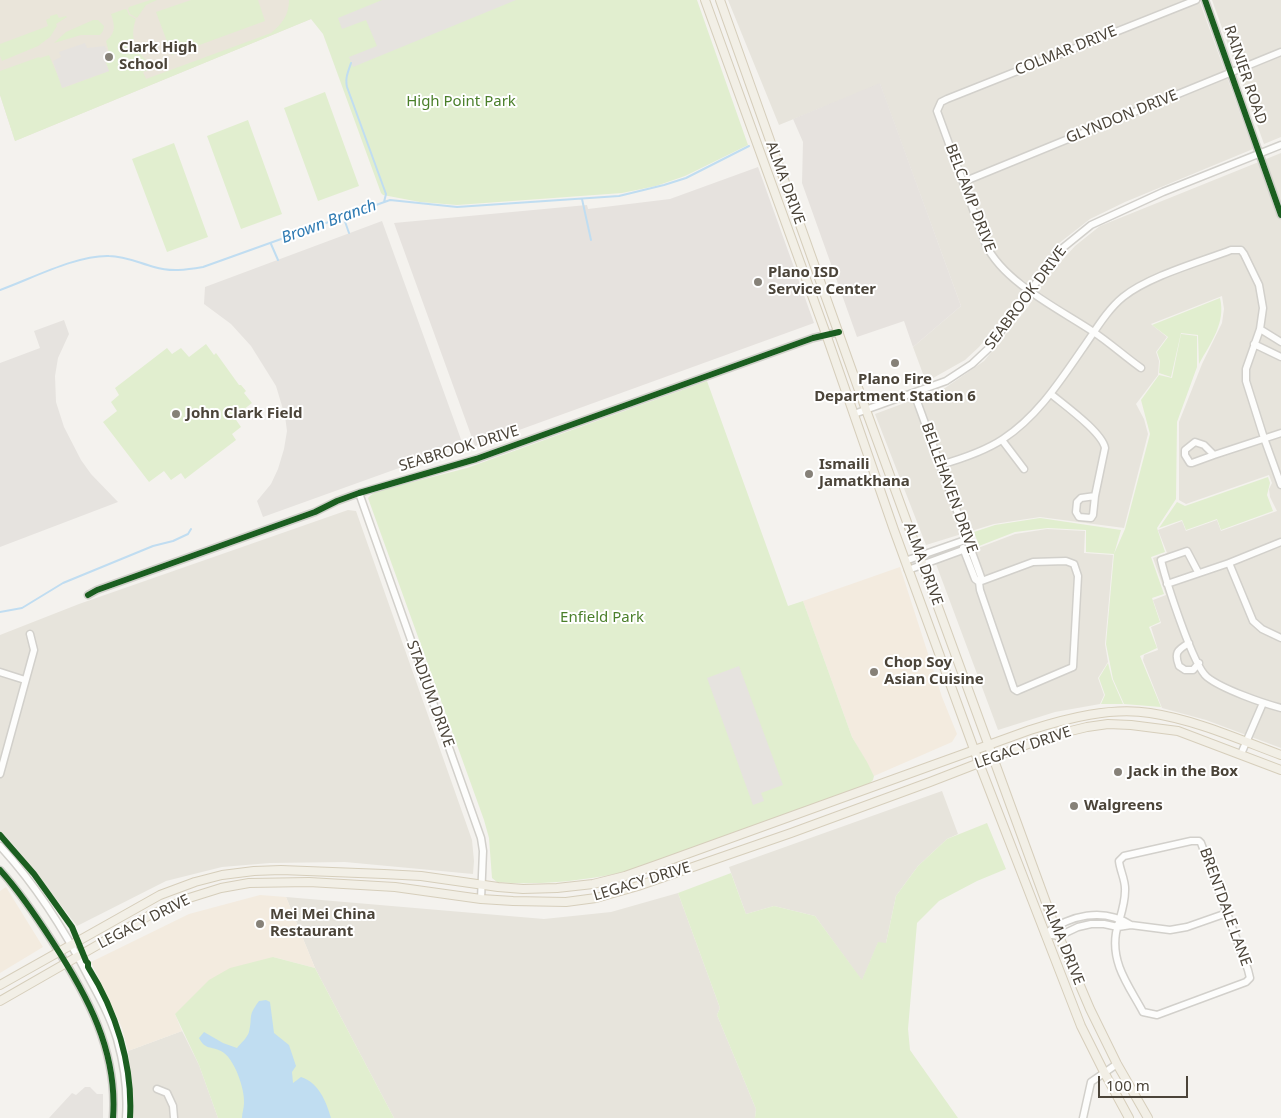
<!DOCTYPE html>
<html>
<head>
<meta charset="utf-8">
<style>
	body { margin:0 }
	#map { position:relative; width:1281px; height:1118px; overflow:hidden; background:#f4f2ee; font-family:"Noto Sans",sans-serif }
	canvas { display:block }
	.scale { position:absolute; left:1098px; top:1076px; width:90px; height:22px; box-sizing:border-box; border:2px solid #4b4439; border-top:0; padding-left:6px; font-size:15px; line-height:18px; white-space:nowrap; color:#4b4439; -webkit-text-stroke:4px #fff; paint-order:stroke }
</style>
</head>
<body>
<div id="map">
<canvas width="1281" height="1118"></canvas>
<div class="scale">100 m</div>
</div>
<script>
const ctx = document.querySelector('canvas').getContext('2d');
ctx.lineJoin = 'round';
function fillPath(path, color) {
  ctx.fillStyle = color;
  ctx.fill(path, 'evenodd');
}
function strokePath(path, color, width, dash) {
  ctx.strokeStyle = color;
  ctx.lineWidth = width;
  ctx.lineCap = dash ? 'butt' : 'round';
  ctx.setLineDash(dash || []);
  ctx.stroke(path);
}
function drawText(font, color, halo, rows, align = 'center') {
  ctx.font = font + ' "Noto Sans",sans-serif';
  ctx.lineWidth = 4;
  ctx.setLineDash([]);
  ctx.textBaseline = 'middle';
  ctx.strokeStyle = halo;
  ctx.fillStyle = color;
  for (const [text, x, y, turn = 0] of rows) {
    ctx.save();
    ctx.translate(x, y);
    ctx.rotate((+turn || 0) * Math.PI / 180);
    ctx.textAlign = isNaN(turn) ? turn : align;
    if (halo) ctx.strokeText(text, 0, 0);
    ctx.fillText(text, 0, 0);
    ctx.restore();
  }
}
const residential = new Path2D(`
	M728 0H1199L1253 149 1125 202 1090 219 1058 244 1042 269 979 347 965 360 926 382 913 347 961 306 880 84 779 125Z
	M1212 0H1281V137L1264 144Z
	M1281 153V748L1206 720 1162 708 1143 660 1144 655 1158 650 1151 627 1161 623 1153 600 1166 595 1153 558 1167 553 1158 530 1182 521 1186 531 1217 520 1221 531 1277 511 1270 497 1269 489 1272 483 1269 475 1186 504 1179 500V422L1202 364 1222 323 1224 309 1222 296 1151 324 1167 337 1156 352 1159 361 1158 375 1136 404 1144 419 1148 434 1124 528 1040 517 994 524 926 545 875 414 945 388 984 361 1028 307 1047 277 1075 246 1100 226Z
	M348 510 356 511 472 840 474 861 473 874 345 862 270 863 222 867 166 881 77 926 14 846 0 831V635L79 604Z
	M1047 529 1085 531 1084 553 1113 555 1105 644 1108 662 1098 678 1104 695 1100 704 1055 712 998 730 936 564 1015 534Z
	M942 791 958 834 947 839 918 866 896 896 886 943H878L862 981 815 916 774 906 746 914 729 867Z
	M678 893 720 1008 717 1015 756 1109 755 1118H394L315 968 286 897 544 919 611 912Z
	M182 1031 199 1065 218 1118H131L132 1100 128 1051Z`);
const commercial = new Path2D(`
	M900 567 942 697 957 734 952 742 874 776 852 737 803 601Z
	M6 887 43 947 0 973V891Z
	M260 895 286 897 315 968 273 957 175 1014 182 1031 128 1051 122 1028 91 962 189 914Z`);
const industrial = new Path2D(`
	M880 83 961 306 913 347 904 321 857 337 802 183 803 142 793 119Z
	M758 167 814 323 475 446 394 223 587 205 588 209 670 199Z`);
const education = new Path2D(`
	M0 0H303L311 19 15 141 0 95Z`);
const green = new Path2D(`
	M150 0H157L146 5 137 18 130 14 128 9 129 7Z
	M191 0H258L265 21 172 55 156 12Z
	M289 0H697L748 145 685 176 656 186 622 193 457 205 420 202 383 195 381 193 323 34 311 19 15 141 0 95V71L39 57 40 58 49 55 63 88 109 71 104 57 109 56V53L106 41C116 33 115 26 111 14L125 9 127 10 129 15 136 19C128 39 138 58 157 67L143 72 146 79 271 33C282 24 289 15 289 0Z
	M57 14 59 18 66 16 67 17 56 24 57 26 50 37 38 46 2 61 0 56V44L48 26 46 20 50 18V16Z
	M93 20H98L104 26 103 31 100 35H81L54 43 66 32Z
	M325 92 359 186 318 201 284 108Z
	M248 120 282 214 241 229 207 136Z
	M174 143 208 237 167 252 132 159Z
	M1220 298C1226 323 1211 342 1199 364L1198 335 1181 333 1171 377 1159 373 1160 361 1157 352 1168 337 1152 325Z
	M1181 334 1197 336V367L1177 422 1176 499 1157 528 1165 552 1151 557 1164 594 1152 598 1160 622 1149 627 1157 648 1140 656 1161 707 1124 704 1113 679 1106 644 1114 554 1125 529 1150 434 1141 400 1159 375 1172 378Z
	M206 344 214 355 216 353 239 385H241L246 391 244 393 252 403 234 417 241 427 232 434 236 440 185 479 181 473 171 480 164 471 149 482 103 422 117 411 111 402 119 395 115 388 167 348 172 354 181 348 189 357Z
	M707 381 788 606 803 601 852 737 867 762 874 776 873 780 870 783 634 870C587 880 545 886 497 882L492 878 489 838 484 820 368 498 371 495 378 491 467 468Z
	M1268 477 1270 483 1267 495 1273 511 1221 530 1217 519 1186 530 1182 520 1159 528 1177 502 1185 506Z
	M1040 518 1121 530 1114 554 1086 552V530L1048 528 1015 532 979 546 974 532 995 525Z
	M1108 663 1112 679 1123 704H1101L1105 695 1099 678Z
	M987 823 1006 869 977 881 939 901 917 923 908 1029 910 1050 958 1118H755L756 1109 717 1015 720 1008 678 893 731 873 746 914 774 906 815 916 862 980 878 942 886 943 896 896 918 866 947 839Z
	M273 957 315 968 394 1118H218L199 1065 175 1014 209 980 230 968Z`);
const parking = new Path2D(`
	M382 0H516L353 67 349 57 377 46 366 20 342 29 338 18Z
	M85 43 87 48 105 46 109 56 104 58 109 71 62 88 53 61 61 57 59 52Z
	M382 221 463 445 263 517 257 501 271 484 278 469 284 449 287 431 285 416 276 386 251 346 231 324 204 304 205 287Z
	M64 320 69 334 58 358 55 376 56 402 64 427 81 460 91 474 118 502 0 547V363L40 348 34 331Z
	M739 666 783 785 761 793 764 801 753 805 707 678Z
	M85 1087H90L97 1094H103V1118H49L72 1093 76 1095Z`);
const water = new Path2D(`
	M266 1000 270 1002 274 1033 289 1045 296 1066 292 1072 293 1083 301 1077C319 1083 326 1101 331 1118H242C242 1113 244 1108 244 1103 245 1089 234 1057 221 1051 211 1046 205 1050 199 1038L204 1032 223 1043 237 1048C241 1043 247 1038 249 1032 253 1016 247 1017 259 1001Z`);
const stream = new Path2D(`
	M351 63C348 72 345 78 347 87L386 194 384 202
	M582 199 591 240
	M343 216 349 233
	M271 244 278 260
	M0 290C31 279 76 255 109 256 125 256 139 263 154 267 170 272 186 270 203 267L390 200 457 207 619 196 664 185 686 178 749 146
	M0 612 22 608 63 583 153 546 173 541 188 534 191 529`);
const minor = new Path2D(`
	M1205 0 1281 215
	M963 182 1281 52
	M1260 329 1281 342
	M1254 344 1281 357
	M1141 368C1124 356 1109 342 1092 331 1057 308 1004 282 986 245L937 111 941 102 947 99 1196 0
	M914 393 981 577 979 582 980 590 1014 689 1017 691 1019 690 1073 667 1078 576 1074 564 1066 561 1033 562 979 582
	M1051 394C1064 405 1102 432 1105 448L1095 496 1081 498 1077 502 1076 512 1079 517 1091 518 1093 515 1095 496
	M854 414 946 381 972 364 989 348 1059 251 1091 225 1163 192 1281 145
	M1002 440 1024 469
	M1195 442 1204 445 1214 455 1192 463H1190L1185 455V450Z
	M1214 455 1281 433
	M940 465C961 459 985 451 1003 439 1038 416 1060 381 1083 348 1095 331 1107 310 1123 297 1149 276 1200 262 1231 250H1241L1244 254 1259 285 1263 308 1260 329 1246 369V381L1264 438 1281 485
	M359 493 481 838 483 851 481 899
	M963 548 975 579 979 582
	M905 561 968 539
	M1229 563 1253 621 1262 629 1281 638
	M908 570 971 547
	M1198 572 1187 551 1161 560C1166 581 1193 666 1207 677 1222 689 1262 703 1281 708
	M1167 584 1229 563 1281 542
	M88 595 97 590 315 512 337 501 359 493 476 459 813 338 839 332
	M1189 643C1177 650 1174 653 1179 666L1185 670H1193L1199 663
	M0 672 25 680
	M1241 754 1263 703
	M0 774 34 650 30 634
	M1191 841H1199L1201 843 1248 970 1250 978 1246 982 1157 1015 1143 1012C1129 986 1111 964 1116 933 1119 919 1125 906 1125 891 1126 881 1120 871 1119 861L1124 856Z
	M0 846C36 885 64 929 88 976 99 996 110 1016 117 1039 124 1064 128 1092 126 1118
	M0 870C20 892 36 916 52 941 87 995 118 1051 113 1118
	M1045 934 1059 936 1078 927 1091 924H1104L1118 927 1131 925 1170 930 1187 927 1227 913
	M1045 934C1070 915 1103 907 1131 925
	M157 1089 167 1093 173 1106 174 1118
	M1083 1118 1091 1082 1117 1064`);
const major = new Path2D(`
	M705 0 826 334 894 530 979 763 1081 1026 1104 1072 1129 1118
	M720 0 866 410 1055 927 1090 1009 1117 1064 1148 1118
	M0 985 160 895 195 882 222 875 254 871 281 870 384 874 421 876 498 887 523 889 557 888 593 884 625 876 659 864 1030 730C1068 718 1111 707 1150 713 1196 720 1238 739 1281 755
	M0 1001 150 915 189 898 221 888 249 883 309 882 395 887 481 899 513 901 566 902 596 898 638 886 791 833 930 782 1046 737 1087 727 1108 724 1131 725 1178 731 1281 770`);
const cycleway = new Path2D(`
	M1205 0 1281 215
	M88 595 97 590 315 512 337 501 359 493 476 459 813 338 839 332
	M0 835 34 874 72 927 86 961 88 963V967C116 1011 133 1065 130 1118
	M0 870C20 892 36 916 52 941 87 995 118 1051 113 1118`);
const markers = [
	[109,57,5,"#868178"],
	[758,282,5,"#868178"],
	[895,363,5,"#868178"],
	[176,414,5,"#868178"],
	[809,474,5,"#868178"],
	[874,672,5,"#868178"],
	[1118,772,5,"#868178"],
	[1074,806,5,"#868178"],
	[260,924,5,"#868178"]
];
const poiNames = [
	["Clark High",119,48],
	["School",119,65],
	["Plano ISD",768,273],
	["Service Center",768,290],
	["Plano Fire",895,380,"center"],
	["Department Station 6",895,397,"center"],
	["John Clark Field",186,414],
	["Ismaili",819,465],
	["Jamatkhana",819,482],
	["Chop Soy",884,663],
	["Asian Cuisine",884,680],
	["Jack in the Box",1128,772],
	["Walgreens",1084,806],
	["Mei Mei China",270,915],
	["Restaurant",270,932]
];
const streetNames = [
	["COLMAR DRIVE",1066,51,-22],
	["RAINIER ROAD",1245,75,71],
	["GLYNDON DRIVE",1122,117,-22],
	["ALMA DRIVE",785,183,70],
	["BELCAMP DRIVE",970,198,69],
	["SEABROOK DRIVE",1026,298,-53],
	["SEABROOK DRIVE",459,449,-17],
	["BELLEHAVEN DRIVE",949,488,70],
	["ALMA DRIVE",923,564,70],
	["STADIUM DRIVE",430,694,70],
	["LEGACY DRIVE",1023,748,-19],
	["LEGACY DRIVE",642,882,-17],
	["BRENTDALE LANE",1225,907,70],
	["LEGACY DRIVE",144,922,-27],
	["ALMA DRIVE",1063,944,68]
];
const parkNames = [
	["High Point Park",461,102],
	["Enfield Park",602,618]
];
const waterNames = [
	["Brown Branch",329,222,-20]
];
fillPath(residential, '#e7e4dc');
fillPath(commercial, '#f3ebdf');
fillPath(industrial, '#e6e2de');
fillPath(education, '#eae5da');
fillPath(green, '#e1eecf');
fillPath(parking, '#e6e3df');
fillPath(water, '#c0ddf1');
strokePath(stream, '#c0ddf1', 2);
strokePath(minor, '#d2d0cb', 9);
strokePath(major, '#d6cebb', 10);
strokePath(minor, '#fdfdfc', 6);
strokePath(major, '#f2efe6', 8);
strokePath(cycleway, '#1b5e20', 6);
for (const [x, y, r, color] of markers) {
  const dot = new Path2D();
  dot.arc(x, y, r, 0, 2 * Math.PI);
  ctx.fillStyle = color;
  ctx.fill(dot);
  strokePath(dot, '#fff', 2);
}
drawText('bold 15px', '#4b4439', '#fff', poiNames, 'left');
drawText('15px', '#4b4439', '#fff', streetNames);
drawText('15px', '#4a7f2a', '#fff', parkNames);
drawText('italic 16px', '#2e7ab2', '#fff', waterNames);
</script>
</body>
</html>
